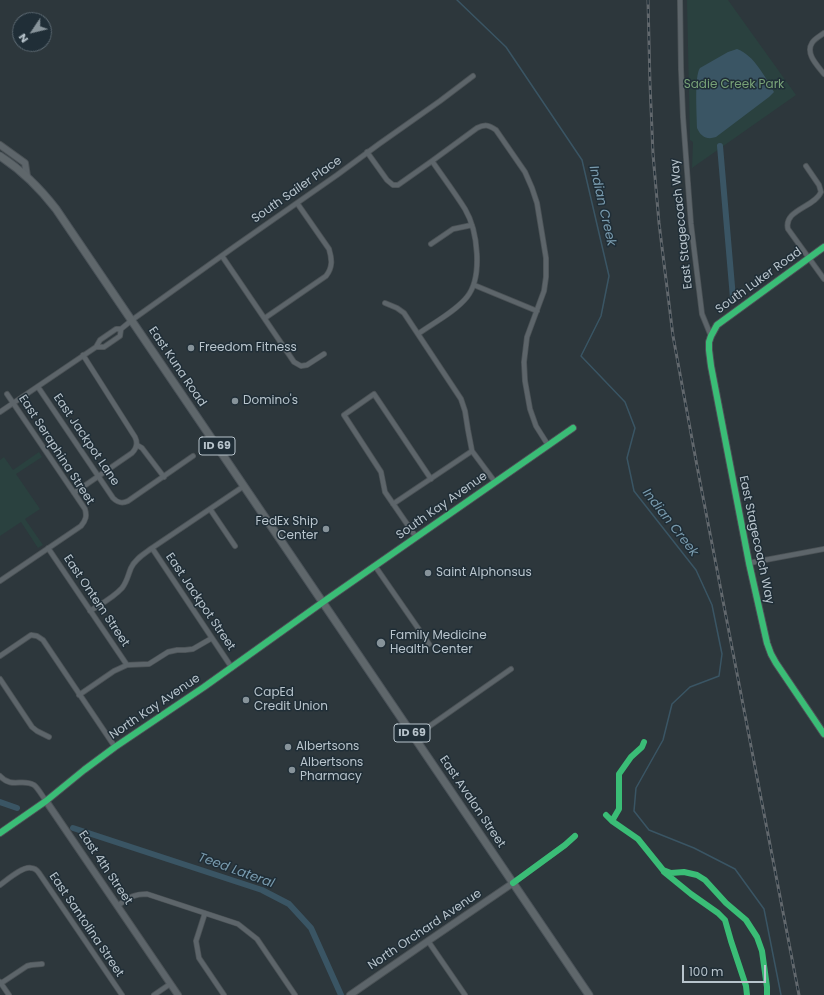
<!DOCTYPE html>
<html>
<head>
<meta charset="utf-8">
<style>
	body { margin:0 }
	#map { position:relative; width:824px; height:995px; overflow:hidden; background:#2d373c; font-family:Poppins,sans-serif }
	canvas { display:block }
	.north { position:absolute; left:12px; top:12px; width:40px; height:40px; box-sizing:border-box; background:#202e37; border:1px solid #5d6a73; border-radius:50%; rotate:235deg; font-size:11px; font-weight:700; line-height:16px; text-align:center; color:#b8c4cc }
	.north::after { content:''; display:block; margin:auto; width:14px; height:18px; background:#87939a; clip-path:polygon(50% 0,100% 100%,50% 72%,0 100%) }
	.scale { position:absolute; left:682px; top:965px; width:84px; height:18px; box-sizing:border-box; border:2px solid #b8c4cc; border-top:0; padding-left:5px; font-size:12px; line-height:14px; white-space:nowrap; color:#b8c4cc; -webkit-text-stroke:3px #202e37; paint-order:stroke }
</style>
</head>
<body>
<div id="map">
<canvas width="824" height="995"></canvas>
<div class="north">N</div>
<div class="scale">100 m</div>
</div>
<script>
const ctx = document.querySelector('canvas').getContext('2d');
ctx.lineJoin = 'round';
function fillPath(path, color) {
  ctx.fillStyle = color;
  ctx.fill(path, 'evenodd');
}
function strokePath(path, color, width, dash) {
  ctx.strokeStyle = color;
  ctx.lineWidth = width;
  ctx.lineCap = dash ? 'butt' : 'round';
  ctx.setLineDash(dash || []);
  ctx.stroke(path);
}
function drawText(font, color, halo, rows, align = 'center') {
  ctx.font = font + ' Poppins,sans-serif';
  ctx.lineWidth = 3;
  ctx.setLineDash([]);
  ctx.textBaseline = 'middle';
  ctx.strokeStyle = halo;
  ctx.fillStyle = color;
  for (const [text, x, y, turn = 0] of rows) {
    ctx.save();
    ctx.translate(x, y);
    ctx.rotate((+turn || 0) * Math.PI / 180);
    ctx.textAlign = isNaN(turn) ? turn : align;
    if (halo) ctx.strokeText(text, 0, 0);
    ctx.fillText(text, 0, 0);
    ctx.restore();
  }
}
const green = new Path2D(`
	M687 0H728L796 95 692 168 693 142 690 140Z
	M39 452 42 457 16 474 40 509 25 519 43 545 38 548 21 522 0 536V460L4 457 13 470Z`);
const water = new Path2D(`
	M737 49C754 55 765 77 774 92L769 97 716 137C707 140 701 137 697 128 697 116 694 76 700 68L728 52Z`);
const stream = new Path2D(`
	M457 0 506 47 582 160 609 276 601 316 581 356 625 402 635 428 627 458 634 491 696 570 712 605 722 654 719 676 690 687 672 704 663 740 636 788 634 811 649 830 694 848 735 869 764 909 781 995`);
const canal = new Path2D(`
	M720 146 733 298
	M0 802 17 808
	M73 828 262 890 289 904 311 928 341 995`);
const minor = new Path2D(`
	M680 0 681 69 683 117 691 224 702 314 711 336
	M824 33C820 36 814 39 812 43 805 54 818 66 824 74
	M367 152 387 180 393 185H398L432 161 477 128C485 124 489 125 496 130L525 172 532 188 537 203 546 258V277L544 291 527 337 524 362 525 381 530 409 536 426 548 445
	M806 166 819 185 821 192C815 207 783 210 788 229L824 279
	M431 244 453 229 472 225
	M222 256 294 362 301 366 307 365 324 354
	M474 285 537 311
	M385 303 397 308 404 313 461 399 465 411 468 430 472 451 495 482
	M265 318 326 276C333 267 332 259 329 249L297 203
	M121 329 120 336 104 347H96L100 340 116 329H121L132 320 234 247 337 175 379 144 440 101 473 76
	M418 334C433 323 455 312 467 297 483 277 478 231 465 209 455 193 443 177 432 161
	M38 387 113 498C118 503 122 504 128 501L193 456
	M0 412 96 347
	M137 445 142 448 164 477
	M74 493 132 453C137 448 138 443 135 437L83 355
	M393 504 472 451
	M210 509 235 546
	M416 537 385 492 381 472 344 415 374 394 431 479
	M48 548 127 665
	M152 548 232 668
	M749 563 824 549
	M375 566 429 644
	M0 581 81 526C86 520 87 516 85 509L7 394
	M90 611C101 604 113 598 122 588 127 582 128 575 131 568 135 559 144 554 152 548L244 486
	M0 656 31 635 37 636 43 640 115 747
	M0 679 32 727 37 731 49 737
	M79 695 114 671 127 665 149 664 168 652 177 650H185L193 649 212 638
	M414 737 511 669
	M0 776C12 789 22 778 34 785 38 788 43 797 46 801
	M513 883 565 845 575 836
	M0 885C7 880 23 866 31 868 34 868 37 870 39 873L122 995
	M117 906C129 898 133 894 147 894L238 924 257 939 295 995
	M205 913 196 941 199 958 224 995
	M428 941 465 995
	M0 982 9 995
	M0 984 27 966 31 965 42 964
	M154 995 170 984`);
const tertiary = new Path2D(`
	M0 145 25 163 27 176
	M824 247 717 325 711 336 709 342V350L711 366 749 563 767 643 771 654 776 663 824 734
	M46 801 178 995
	M0 833 46 801 84 770 115 747 204 687 323 602 573 428
	M350 995 428 941 513 883`);
const primary = new Path2D(`
	M0 156C23 171 39 187 56 209L589 995`);
const rail = new Path2D(`
	M648 0 650 84 653 154 659 223 673 336 697 466 799 995`);
const cycleway = new Path2D(`
	M824 247 717 325 711 336 709 342V350L711 366 749 563 767 643 771 654 776 663 824 734
	M606 815 612 821 638 839 663 870 671 873 684 872 697 875 705 880 726 903 746 920 757 937 762 951 767 987V995
	M612 821 619 809V774L631 757 642 747 644 742
	M0 833 46 801 84 770 115 747 204 687 323 602 573 428
	M664 872 691 894 718 913 725 920 731 941 746 986 747 995
	M513 883 565 845 575 836`);
const markers = [
	[191,348,4,"#87939a"],
	[235,401,4,"#87939a"],
	[326,529,4,"#87939a"],
	[428,573,4,"#87939a"],
	[381,643,5,"#87939a"],
	[246,700,4,"#87939a"],
	[288,747,4,"#87939a"],
	[292,770,4,"#87939a"]
];
const shields = [
	[217,446,36],
	[412,733,36]
];
const shieldNames = [
	["ID 69",217,446],
	["ID 69",412,733]
];
const parkNames = [
	["Sadie Creek Park",734,85]
];
const streetNames = [
	["South Sailer Place",297,190,-35],
	["East Stagecoach Way",682,224,-96],
	["South Luker Road",759,281,-36],
	["East Kuna Road",177,367,56],
	["East Jackpot Lane",86,440,56],
	["East Seraphina Street",56,450,57],
	["South Kay Avenue",442,506,-35],
	["East Stagecoach Way",756,540,78],
	["East Ontem Street",96,601,56],
	["East Jackpot Street",200,602,56],
	["North Kay Avenue",155,707,-34],
	["East Avalon Street",472,802,56],
	["East 4th Street",105,868,56],
	["East Santolina Street",86,925,56],
	["North Orchard Avenue",425,930,-34]
];
const poiNames = [
	["Freedom Fitness",199,348],
	["Domino's",243,401],
	["FedEx Ship",318,522,"right"],
	["Center",318,536,"right"],
	["Saint Alphonsus",436,573],
	["Family Medicine",390,636],
	["Health Center",390,650],
	["CapEd",254,693],
	["Credit Union",254,707],
	["Albertsons",296,747],
	["Albertsons",300,763],
	["Pharmacy",300,777]
];
const waterNames = [
	["Indian Creek",602,206,77],
	["Indian Creek",670,523,52],
	["Teed Lateral",236,871,20]
];
fillPath(green, '#2a413f');
fillPath(water, '#3a5564');
strokePath(stream, '#3a5564', 1.5);
strokePath(canal, '#3a5564', 6);
strokePath(minor, '#4b5256', 6);
strokePath(tertiary, '#4b5256', 8);
strokePath(primary, '#4b5359', 9);
strokePath(minor, '#5d656a', 4.5);
strokePath(tertiary, '#5d656a', 6);
strokePath(primary, '#5f676b', 7);
strokePath(rail, '#62686d', 3);
strokePath(rail, '#202e37', 1.5, [4.5]);
strokePath(cycleway, '#3abd76', 6);
for (const [x, y, r, color] of markers) {
  const dot = new Path2D();
  dot.arc(x, y, r, 0, 2 * Math.PI);
  ctx.fillStyle = color;
  ctx.fill(dot);
  strokePath(dot, '#202e37', 1.5);
}
for (const [x, y, w] of shields) {
  const box = new Path2D();
  box.roundRect(x - w / 2, y - 9, w, 18, 3);
  ctx.fillStyle = '#202e37';
  ctx.fill(box);
  strokePath(box, '#b8c4cc', 1);
}
drawText('bold 11px', '#b8c4cc', null, shieldNames);
drawText('12px', '#77a177', '#202e37', parkNames);
drawText('12px', '#b8c4cc', '#202e37', streetNames);
drawText('12px', '#b8c4cc', '#202e37', poiNames, 'left');
drawText('italic 13px', '#799bae', '#202e37', waterNames);
</script>
</body>
</html>
